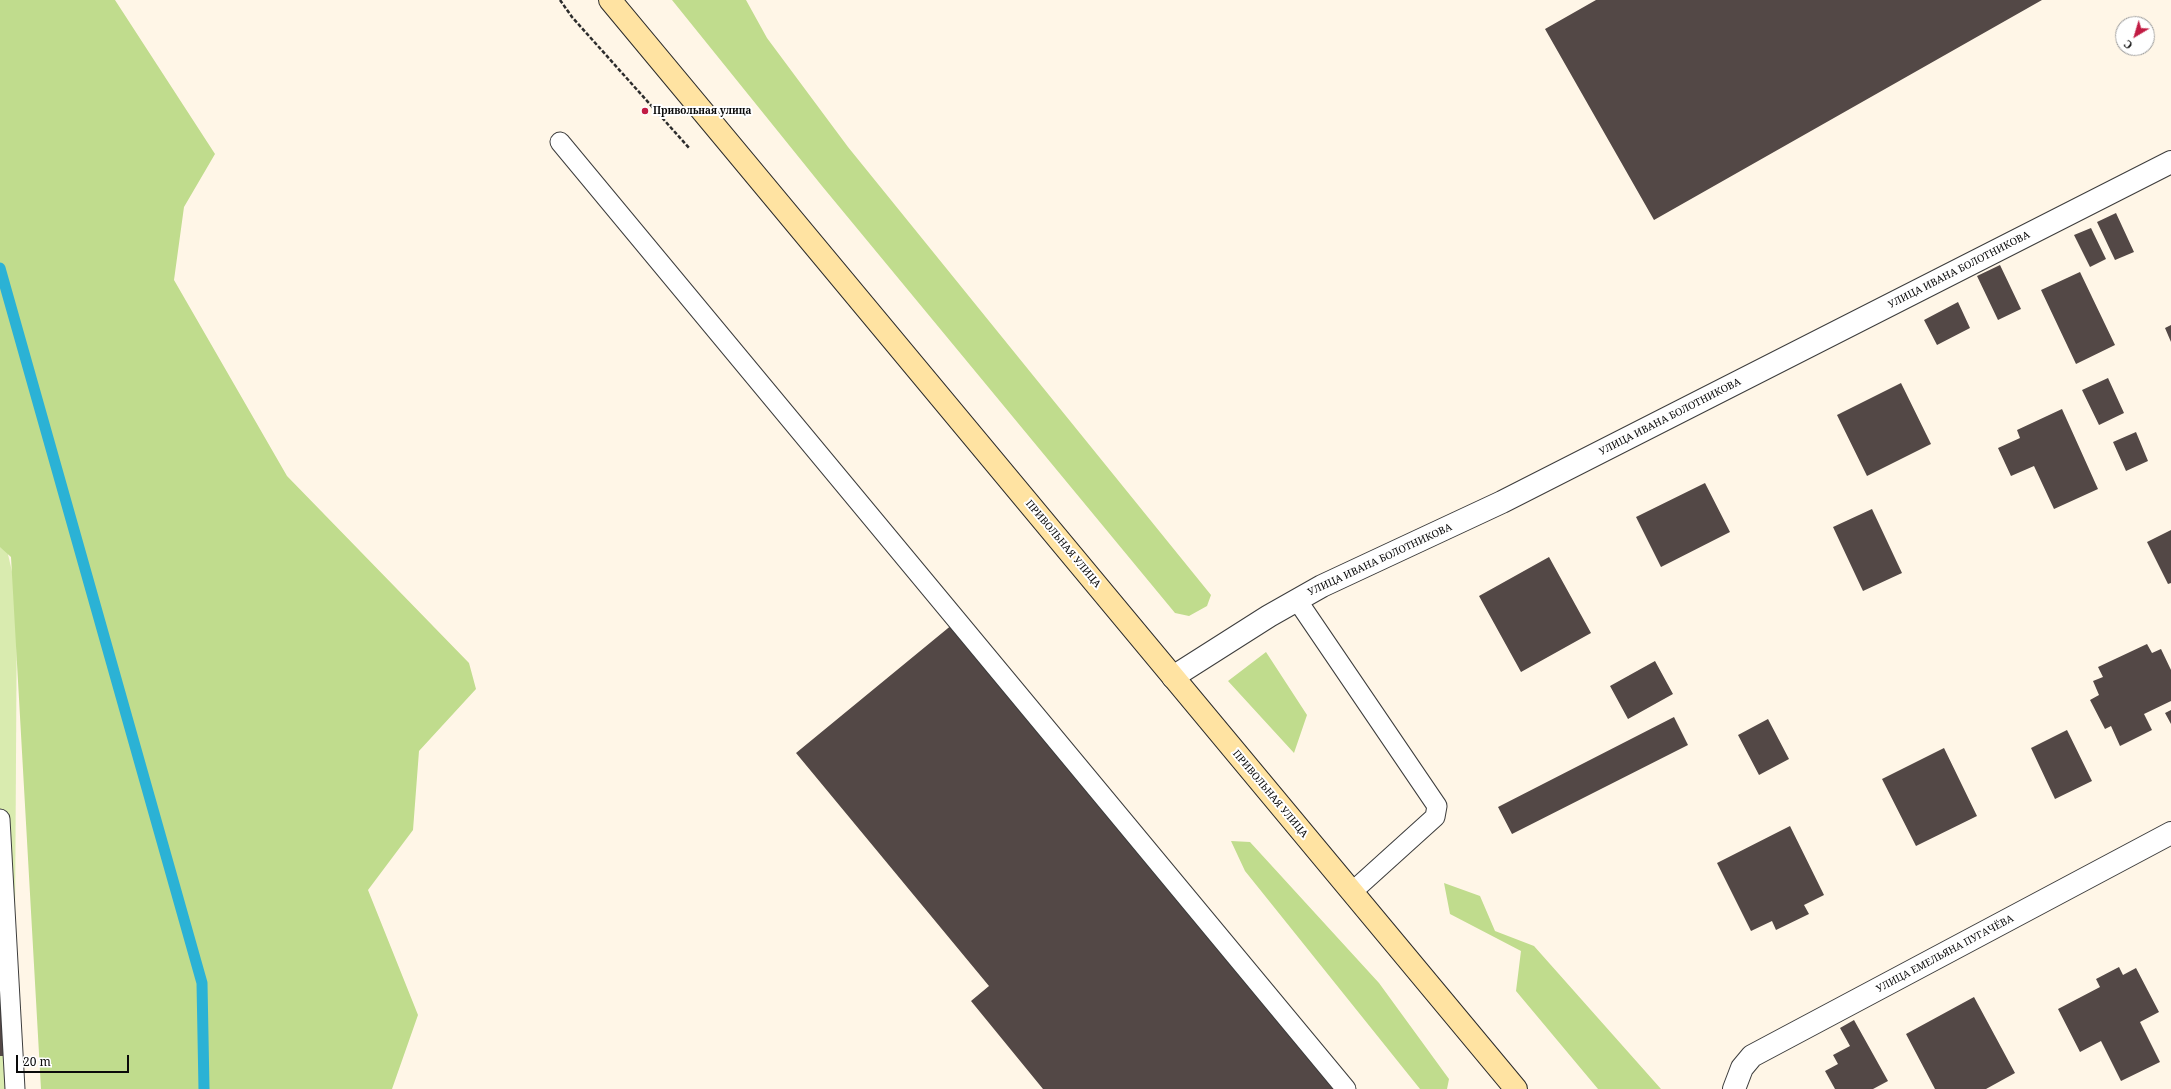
<!DOCTYPE html>
<html>
<head>
<meta charset="utf-8">
<style>
	body { margin:0 }
	#map { position:relative; width:2171px; height:1089px; overflow:hidden; background:#fff6e7; font-family:"Noto Serif",serif }
	canvas { display:block }
	.north { position:absolute; left:2115px; top:16px; width:40px; height:40px; box-sizing:border-box; background:#fff; border:1px solid #9d9d9d; border-radius:50%; rotate:218deg; font-size:11px; font-weight:700; line-height:16px; text-align:center; color:#0a0a0a }
	.north::after { content:''; display:block; margin:auto; width:14px; height:18px; background:#c11b43; clip-path:polygon(50% 0,100% 100%,50% 72%,0 100%) }
	.scale { position:absolute; left:16px; top:1055px; width:113px; height:18px; box-sizing:border-box; border:2px solid #0a0a0a; border-top:0; padding-left:5px; font-size:12px; line-height:14px; white-space:nowrap; color:#0a0a0a; -webkit-text-stroke:3px #fff; paint-order:stroke }
</style>
</head>
<body>
<div id="map">
<canvas width="2171" height="1089"></canvas>
<div class="north">С</div>
<div class="scale">20 m</div>
</div>
<script>
const ctx = document.querySelector('canvas').getContext('2d');
ctx.lineJoin = 'round';
function fillPath(path, color) {
  ctx.fillStyle = color;
  ctx.fill(path, 'evenodd');
}
function strokePath(path, color, width, dash) {
  ctx.strokeStyle = color;
  ctx.lineWidth = width;
  ctx.lineCap = dash ? 'butt' : 'round';
  ctx.setLineDash(dash || []);
  ctx.stroke(path);
}
function drawText(font, color, halo, rows, align = 'center') {
  ctx.font = font + ' "Noto Serif",serif';
  ctx.lineWidth = 4;
  ctx.setLineDash([]);
  ctx.textBaseline = 'middle';
  ctx.strokeStyle = halo;
  ctx.fillStyle = color;
  for (const [text, x, y, turn = 0] of rows) {
    ctx.save();
    ctx.translate(x, y);
    ctx.rotate((+turn || 0) * Math.PI / 180);
    ctx.textAlign = isNaN(turn) ? turn : align;
    if (halo) ctx.strokeText(text, 0, 0);
    ctx.fillText(text, 0, 0);
    ctx.restore();
  }
}
const green = new Path2D(`
	M0 520 17 593 14 1089H0Z`);
const forest = new Path2D(`
	M0 0H115L215 154 184 207 174 280 287 476 469 663 476 689 419 751 413 830 368 890 418 1015 392 1089H41L11 557 0 547Z
	M672 0H746L767 38 848 147 1211 595 1207 606 1189 616 1175 613 822 186Z
	M1266 652 1307 715 1294 753 1228 681Z
	M1231 841 1250 842 1379 983 1449 1079 1447 1089H1420L1245 871Z
	M1444 883 1480 896 1495 931 1534 946 1661 1089H1598L1516 991 1521 951 1450 914Z`);
const stream = new Path2D(`
	M0 268 202 983 204 1089`);
const building = new Path2D(`
	M1596 0H2042L1654 220 1545 29Z
	M2116 213 2134 252 2115 260 2097 222Z
	M2091 228 2106 259 2090 267 2074 235Z
	M2000 265 2021 309 1998 320 1977 276Z
	M2080 272 2115 345 2076 364 2041 290Z
	M1958 302 1970 328 1937 345 1924 320Z
	M2171 325V342L2165 328Z
	M2108 378 2124 413 2099 425 2082 390Z
	M1901 383 1931 444 1867 476 1837 415Z
	M2062 409 2098 489 2054 509 2034 466 2011 476 1998 448 2020 438 2017 430Z
	M2136 432 2148 461 2126 471 2113 442Z
	M1705 483 1730 532 1661 567 1636 517Z
	M1872 509 1902 573 1863 591 1833 527Z
	M2171 530V583L2168 584 2147 542Z
	M1549 557 1591 633 1521 672 1479 596Z
	M953 624 1338 1089H1043L971 1001 989 986 796 753Z
	M2147 644 2152 653 2161 649 2171 670V701L2144 714 2152 730 2120 746 2111 726 2105 729 2090 700 2099 695 2093 681 2103 677 2098 667Z
	M1655 661 1673 694 1628 719 1610 686Z
	M2171 710V724L2165 713Z
	M1674 717 1688 745 1512 834 1498 807Z
	M1768 719 1789 759 1759 775 1738 735Z
	M2067 730 2092 781 2055 799 2031 748Z
	M1944 748 1977 816 1916 846 1882 779Z
	M1790 826 1824 895 1804 905 1809 914 1776 930 1772 921 1751 931 1717 863Z
	M2119 967 2123 975 2136 968 2159 1012 2140 1022 2160 1062 2121 1081 2101 1041 2080 1052 2058 1009 2100 987 2096 979Z
	M0 984 5 1056H0Z
	M1974 997 2015 1073 1986 1089H1935L1906 1034Z
	M1854 1020 1888 1081 1873 1089H1835L1825 1071 1838 1064 1833 1055 1850 1046 1840 1028Z`);
const path = new Path2D(`
	M560 0 572 17 690 149`);
const lane = new Path2D(`
	M560 142 1346 1089
	M1297 600 1437 806 1435 817 1352 892
	M0 819 15 1089`);
const street = new Path2D(`
	M1173 677 1269 616 1322 586 1502 502 2171 162
	M1734 1089 1742 1068 1752 1056 2171 833`);
const secondary = new Path2D(`
	M610 0 1516 1089`);
const markers = [
	[645,111,4,"#c11b43"]
];
const poiNames = [
	["Привольная улица",653,111]
];
const streetNames = [
	["УЛИЦА ИВАНА БОЛОТНИКОВА",1959,270,-27],
	["УЛИЦА ИВАНА БОЛОТНИКОВА",1670,417,-27],
	["ПРИВОЛЬНАЯ УЛИЦА",1063,544,50],
	["УЛИЦА ИВАНА БОЛОТНИКОВА",1380,560,-25],
	["ПРИВОЛЬНАЯ УЛИЦА",1270,794,50],
	["УЛИЦА ЕМЕЛЬЯНА ПУГАЧЁВА",1945,954,-28]
];
fillPath(green, '#d9ebaf');
fillPath(forest, '#c0dc8d');
strokePath(stream, '#2bb2d5', 11);
fillPath(building, '#534846');
strokePath(lane, '#3d3d3d', 21);
strokePath(street, '#3d3d3d', 24);
strokePath(secondary, '#2c2c2c', 24);
strokePath(path, '#2c2c2c', 2.5, [4, 2]);
strokePath(lane, '#fff', 19);
strokePath(street, '#fff', 22);
strokePath(secondary, '#ffe3a2', 22);
for (const [x, y, r, color] of markers) {
  const dot = new Path2D();
  dot.arc(x, y, r, 0, 2 * Math.PI);
  ctx.fillStyle = color;
  ctx.fill(dot);
  strokePath(dot, '#fff', 1.5);
}
drawText('bold 10px', '#0a0a0a', '#fff', poiNames, 'left');
drawText('10px', '#0a0a0a', '#fff', streetNames);
</script>
</body>
</html>
